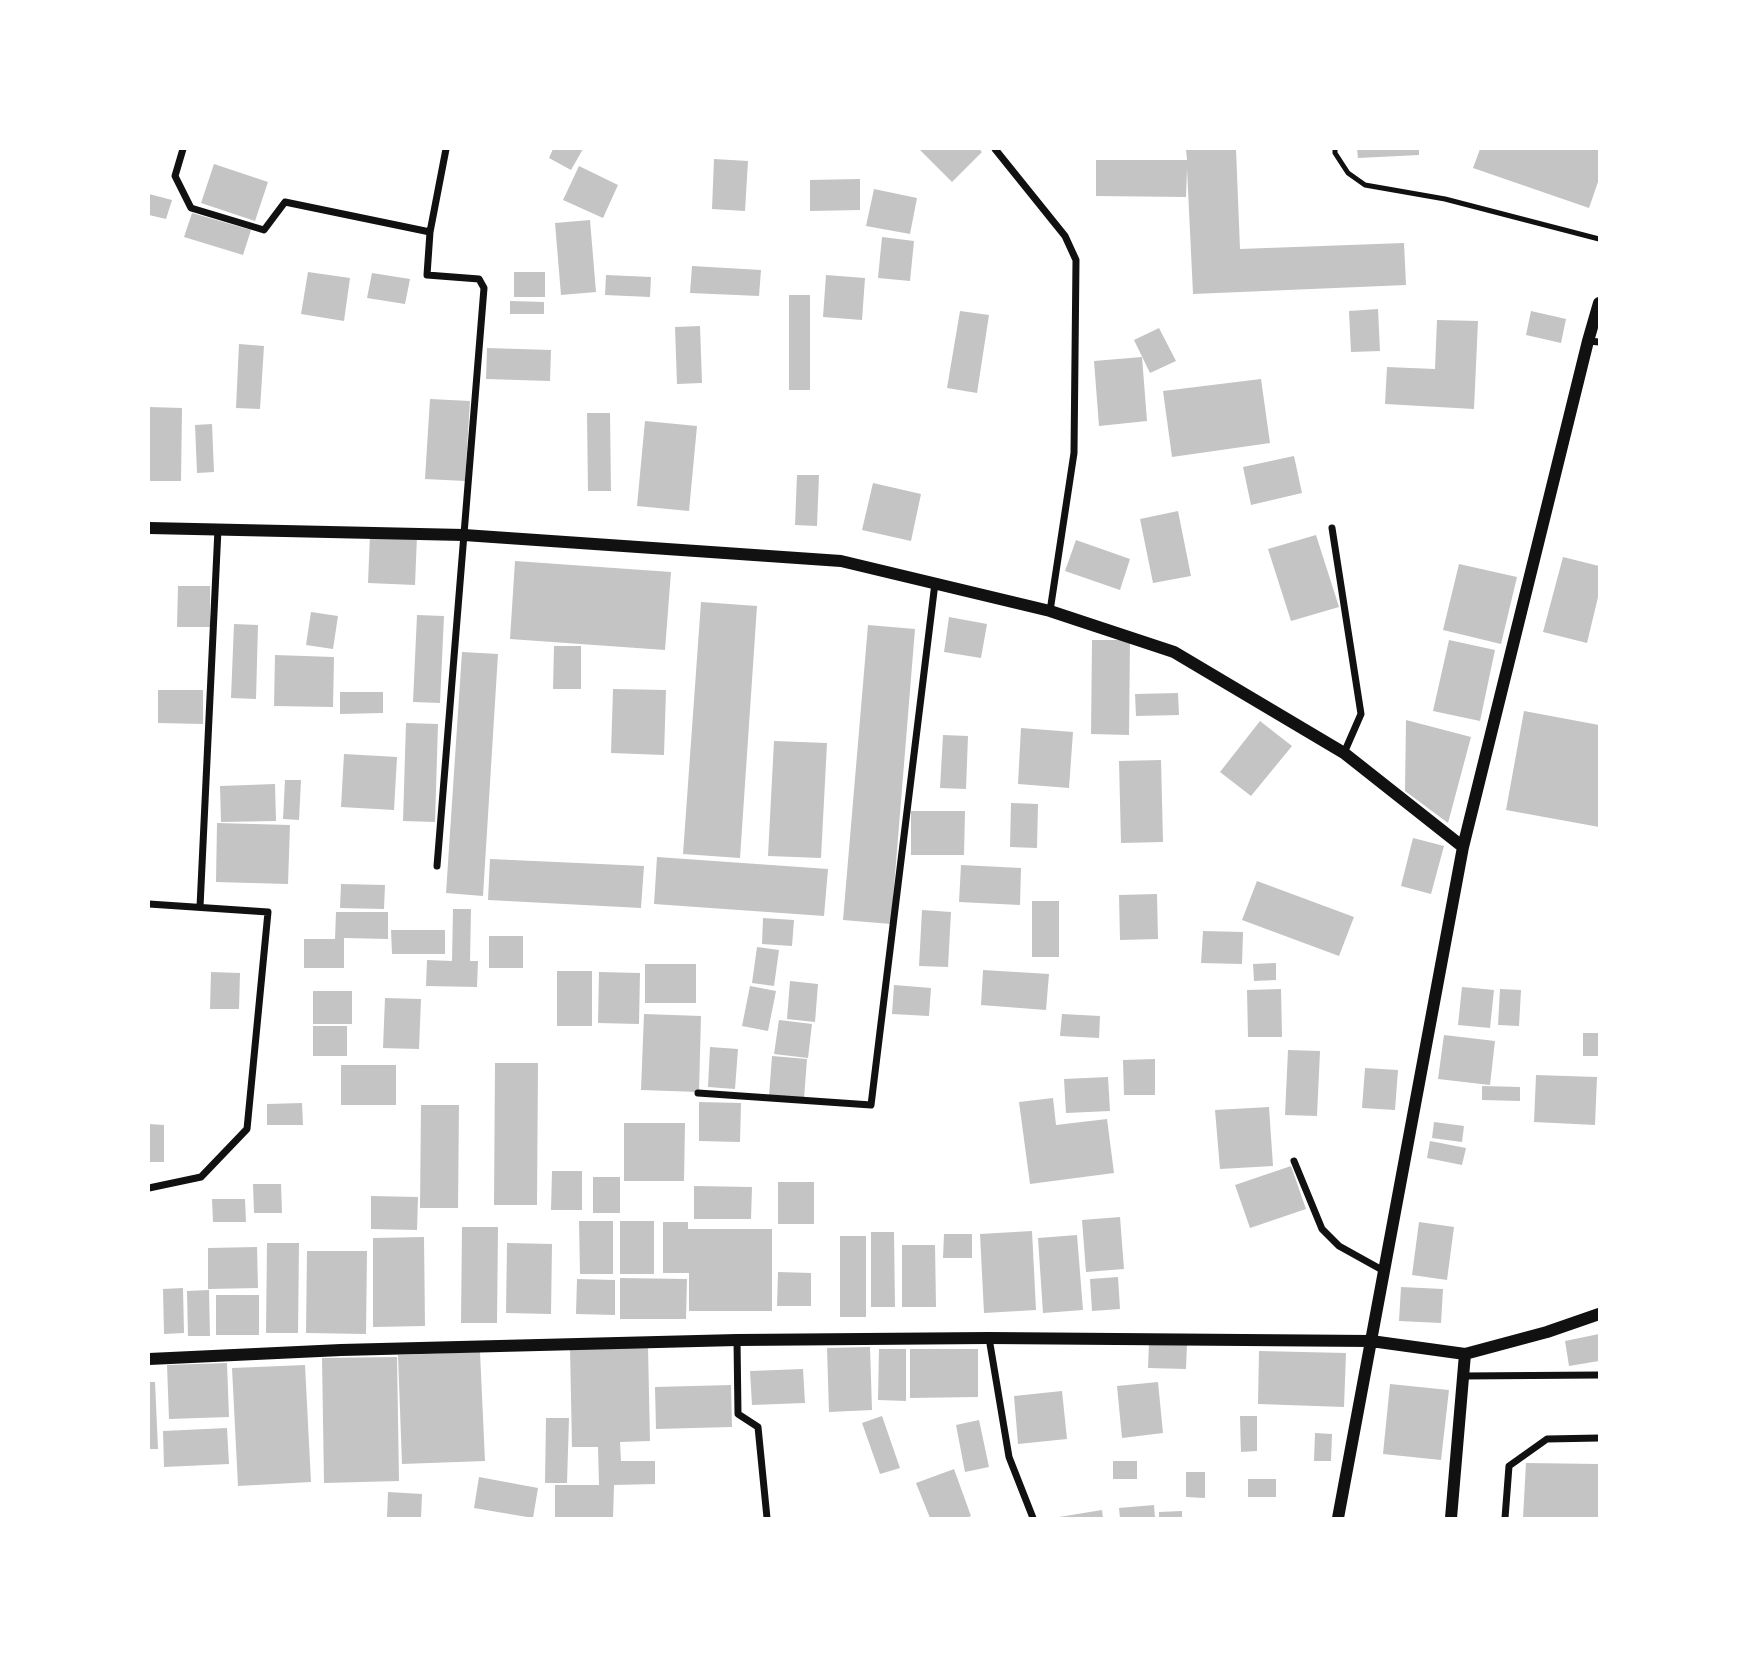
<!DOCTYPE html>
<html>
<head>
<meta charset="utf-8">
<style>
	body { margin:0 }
	#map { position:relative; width:1748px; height:1667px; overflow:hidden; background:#fff; font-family:"Nunito Sans",sans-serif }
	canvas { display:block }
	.frame { position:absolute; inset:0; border:150px solid #fff; pointer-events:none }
</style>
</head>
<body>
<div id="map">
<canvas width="1748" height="1667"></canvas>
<div class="frame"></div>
</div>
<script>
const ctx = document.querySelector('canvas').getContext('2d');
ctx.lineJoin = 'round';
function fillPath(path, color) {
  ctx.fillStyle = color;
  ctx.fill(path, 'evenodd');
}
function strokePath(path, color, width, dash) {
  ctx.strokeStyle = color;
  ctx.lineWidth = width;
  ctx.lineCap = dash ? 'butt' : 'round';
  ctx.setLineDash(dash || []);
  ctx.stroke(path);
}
const building = new Path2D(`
	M553 149H583L571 170 549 158Z
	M919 149H979L982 152 952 182Z
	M1186 149H1236L1240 249 1404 243 1406 285 1193 294 1187 169 1186 197 1096 196V160H1187Z
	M1357 149H1419V155L1358 158Z
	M1480 149H1599V179L1589 208 1473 168Z
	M714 159 748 161 745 211 712 209Z
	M214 164 268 182 255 221 201 203Z
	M579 166 618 185 603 218 563 200Z
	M860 179V210L810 211V180Z
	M874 189 917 198 910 234 866 226Z
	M149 194 172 200 166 219 149 215Z
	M192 213 251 230 243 255 184 237Z
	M590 220 596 292 561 295 555 223Z
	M882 237 914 241 910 281 878 278Z
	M692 266 761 270 759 296 690 293Z
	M308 272 350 278 344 321 301 314Z
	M514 272H545V297H514Z
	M372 273 410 279 405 304 367 298Z
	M606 275 651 277 650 297 605 295Z
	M826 275 865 278 862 320 823 317Z
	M789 295H810V390H789Z
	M510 301 544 302V314H510Z
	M1378 309 1380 351 1351 352 1349 311Z
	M960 311 989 315 977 393 947 388Z
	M1531 311 1566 319 1561 343 1526 335Z
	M1437 320 1478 321 1474 409 1385 404 1387 367 1435 369Z
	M700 326 702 383 677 384 675 327Z
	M1159 328 1176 361 1150 373 1134 340Z
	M239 344 264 346 260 409 236 408Z
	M487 348 551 350 550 381 486 379Z
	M1142 357 1147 421 1099 426 1094 361Z
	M1261 379 1270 443 1172 457 1163 391Z
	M430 399 470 401 465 481 425 479Z
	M149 407 182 408 181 481H149Z
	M587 413H610L611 491H588Z
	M645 421 697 426 689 511 637 506Z
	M212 424 214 472 197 473 195 425Z
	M1294 456 1302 493 1251 505 1243 467Z
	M797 475H819L817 526 795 525Z
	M873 483 921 494 911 541 862 530Z
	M1178 511 1191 576 1153 583 1140 519Z
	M370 534 417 536 415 585 368 583Z
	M1316 535 1339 607 1291 621 1268 549Z
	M1076 540 1130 559 1120 590 1065 571Z
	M1563 557 1599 566V593L1587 643 1543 632Z
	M515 561 671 572 665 650 510 639Z
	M1459 564 1517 577 1501 644 1443 630Z
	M178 586H210V627H177Z
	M701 602 757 606 740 858 683 854Z
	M311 612 338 616 333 649 306 645Z
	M417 615 444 616 440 703 413 702Z
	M949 617 987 624 981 658 944 652Z
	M234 624 258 625 256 699 231 698Z
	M868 625 915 629 891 924 843 920Z
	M1092 640H1130L1129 735 1091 734Z
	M1449 640 1495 650 1480 721 1433 711Z
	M554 646H581V689H553Z
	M462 652 498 654 483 896 446 893Z
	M275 655 334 657 333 707 274 706Z
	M613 689 666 690 664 755 611 753Z
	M158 690H203V724L158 723Z
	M340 692H383V713L340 714Z
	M1178 693 1179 715 1136 716 1135 694Z
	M1524 711 1599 725V827L1506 810Z
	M1406 720 1471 737 1448 823 1405 791Z
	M1260 721 1292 746 1251 796 1220 772Z
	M406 723 438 724 435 822 403 821Z
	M1021 728 1073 732 1069 788 1018 784Z
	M943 735 968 736 966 789 940 788Z
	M774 741 827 743 821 858 768 856Z
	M344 754 397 757 394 810 341 807Z
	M1161 760 1163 842 1121 843 1119 761Z
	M285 780H301L299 820 283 819Z
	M275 784 276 821 221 822 220 786Z
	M1011 803 1038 804 1037 848 1010 847Z
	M911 811H965L964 855H911Z
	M217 823 290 825 288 884 216 882Z
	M1413 838 1444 846 1431 894 1401 886Z
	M657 857 828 869 824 916 654 904Z
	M490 859 644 866 641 908 488 900Z
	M961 865 1021 868 1020 905 959 902Z
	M1257 881 1354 917 1339 956 1242 920Z
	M341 884 385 885 384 909 340 908Z
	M1157 894 1158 939 1120 940 1119 895Z
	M1032 901H1059V957H1032Z
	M453 909H471L470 961H478L477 987 426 986 427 960 452 961Z
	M922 910 951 912 948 967 919 966Z
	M336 912H388V939L344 938V968H304V939H335Z
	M763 918 794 920 792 946 762 944Z
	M391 930H445V954H392Z
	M1203 931 1243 932 1242 964 1201 963Z
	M489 936H523V968H489Z
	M757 947 779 950 774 986 752 983Z
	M1276 963V980L1254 981 1253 964Z
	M645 964H696V1003H645Z
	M983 970 1049 974 1046 1010 981 1005Z
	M557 971H592V1026H557Z
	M211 972 240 973 239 1009H210Z
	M599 972 640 973 639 1024 598 1023Z
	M790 981 818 984 815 1022 787 1019Z
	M894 985 931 988 929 1016 892 1014Z
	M750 986 776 991 768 1031 742 1026Z
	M1462 987 1494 990 1490 1028 1458 1025Z
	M1281 989 1282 1037H1248L1247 990Z
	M1500 989 1521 990 1519 1026 1498 1025Z
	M313 991H352V1024H313Z
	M385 998 421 999 419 1049 383 1048Z
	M644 1014 701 1016 699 1092 641 1090Z
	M1062 1014 1100 1016 1099 1038 1060 1036Z
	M779 1020 812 1024 808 1058 774 1054Z
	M313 1026H347V1056H313Z
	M1583 1033H1599L1598 1056H1583Z
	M1444 1035 1495 1041 1490 1085 1438 1079Z
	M710 1047 738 1049 735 1089 708 1087Z
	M1288 1050 1320 1051 1317 1116 1285 1115Z
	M772 1056 807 1059 804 1099 769 1096Z
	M1155 1059V1095H1124L1123 1060Z
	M495 1063H538L537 1205H494Z
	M341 1065H396V1105H341Z
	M1365 1068 1398 1070 1395 1110 1362 1108Z
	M1536 1075 1597 1077 1595 1125 1534 1122Z
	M1108 1077 1110 1111 1066 1113 1064 1079Z
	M1482 1086 1520 1087V1101L1482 1100Z
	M1053 1098 1056 1125 1107 1119 1114 1173 1030 1184 1019 1102Z
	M699 1102 741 1103 740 1142 699 1141Z
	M302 1103 303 1125H267V1104Z
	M421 1105H459L458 1208H420Z
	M1269 1107 1273 1166 1220 1169 1215 1110Z
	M1434 1122 1464 1126 1462 1142 1432 1138Z
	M624 1123H685L684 1181H624Z
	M149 1124 164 1125V1162H149Z
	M1430 1141 1466 1148 1462 1165 1427 1158Z
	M1291 1166 1306 1209 1250 1228 1235 1185Z
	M552 1171H582V1210H551Z
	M593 1177H620V1213H593Z
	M778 1182H814V1224H778Z
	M253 1184H281L282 1213H254Z
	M694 1186 752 1187 751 1219H694Z
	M371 1196 418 1197 417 1230 371 1229Z
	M212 1199H245L246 1222H213Z
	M1120 1217 1124 1269 1086 1272 1082 1220Z
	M579 1221H613V1274H580Z
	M620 1221H654V1274H620Z
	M663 1222H688V1229H772V1311H689V1273H663Z
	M1419 1222 1454 1227 1447 1280 1412 1275Z
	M462 1227H498L497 1323H461Z
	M1032 1231 1036 1310 984 1313 980 1234Z
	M871 1232H894L895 1307H871Z
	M944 1234H972V1258H943Z
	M1077 1235 1083 1310 1043 1313 1038 1238Z
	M840 1236H866V1317H840Z
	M424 1237 425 1326 373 1327V1238Z
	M267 1243H299L298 1333H266Z
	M507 1243 552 1244 551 1314 506 1313Z
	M902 1245H935L936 1307H902Z
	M257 1247 258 1288 208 1289V1248Z
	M307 1251H367L366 1334 306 1333Z
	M778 1272 811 1273V1306H777Z
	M1118 1277 1120 1309 1092 1311 1090 1279Z
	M620 1278 687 1279 686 1319H620Z
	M577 1279 615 1280V1315L576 1314Z
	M1401 1287 1443 1289 1441 1323 1399 1321Z
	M183 1288 184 1333 164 1334 163 1289Z
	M209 1290 210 1336H188L187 1291Z
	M216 1295H259V1335H216Z
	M1599 1334V1361L1569 1366 1565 1341Z
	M1149 1342 1187 1343 1186 1369 1148 1368Z
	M648 1347 650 1441 620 1442 621 1461H655V1484L614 1485 613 1518H555V1485H599L598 1447H572L570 1348Z
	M870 1347 872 1410 829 1412 827 1348Z
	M879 1349H906V1401L878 1400Z
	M910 1349H978V1397L910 1398Z
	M1259 1351 1346 1353 1344 1407 1258 1404Z
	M480 1352 485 1461 402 1464 398 1355Z
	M397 1357 399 1481 324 1483 322 1358Z
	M227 1363 229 1417 169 1419 167 1365Z
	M305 1365 311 1482 238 1486 232 1368Z
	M803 1369 805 1403 752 1405 750 1371Z
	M149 1382H155L158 1449H149Z
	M1158 1382 1163 1433 1122 1438 1117 1386Z
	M1390 1384 1449 1390 1441 1460 1383 1454Z
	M731 1385 732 1427 656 1429 655 1387Z
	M1062 1391 1067 1439 1018 1444 1014 1396Z
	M882 1416 900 1468 880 1474 862 1423Z
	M1240 1416H1257V1451L1241 1452Z
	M546 1418H569L567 1483H545Z
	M979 1420 989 1467 965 1472 956 1425Z
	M227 1428 229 1464 164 1467 163 1431Z
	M1315 1433 1332 1434 1331 1461H1314Z
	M1113 1461H1137V1479H1113Z
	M1526 1463 1599 1464V1518H1523Z
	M954 1469 971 1516 966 1518H930L916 1483Z
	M1186 1472H1205V1498L1186 1497Z
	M479 1477 538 1488 533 1518 474 1508Z
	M1248 1479H1276V1497H1248Z
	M388 1492 422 1494 421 1518 387 1517Z
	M1154 1505 1155 1518H1120L1119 1508Z
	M1102 1510 1103 1518H1060L1059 1517Z
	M1182 1511V1518H1159V1512Z`);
const service = new Path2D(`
	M1335 149V153L1348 173 1365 185 1445 199 1599 239`);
const minor = new Path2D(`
	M183 149 175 176 191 208 264 230 285 202 430 232
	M995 149 1065 236 1076 260 1074 453 1050 611
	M1588 341 1599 342
	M1332 528 1361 714 1344 753
	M437 866 484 288 479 279 427 275 430 232 446 149
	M149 904 268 912 247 1129 201 1177 149 1188
	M200 907 218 529
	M698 1093 871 1105 935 583
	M1294 1161 1322 1229 1339 1246 1384 1271
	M989 1338 1009 1457 1033 1518
	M737 1340 738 1414 758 1427 767 1518
	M1463 1376 1599 1375
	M1505 1518 1509 1466 1547 1439 1599 1438`);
const tertiary = new Path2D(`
	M149 528 464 535 841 561 1050 611 1174 652 1344 753 1463 847
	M149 1359 341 1350 737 1340 989 1338 1371 1341 1465 1354 1547 1332 1599 1314
	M1338 1518 1463 847 1588 341 1599 303
	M1451 1518 1465 1354`);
fillPath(building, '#c4c4c4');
strokePath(service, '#111', 5);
strokePath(minor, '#111', 7);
strokePath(tertiary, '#111', 12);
</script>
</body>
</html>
